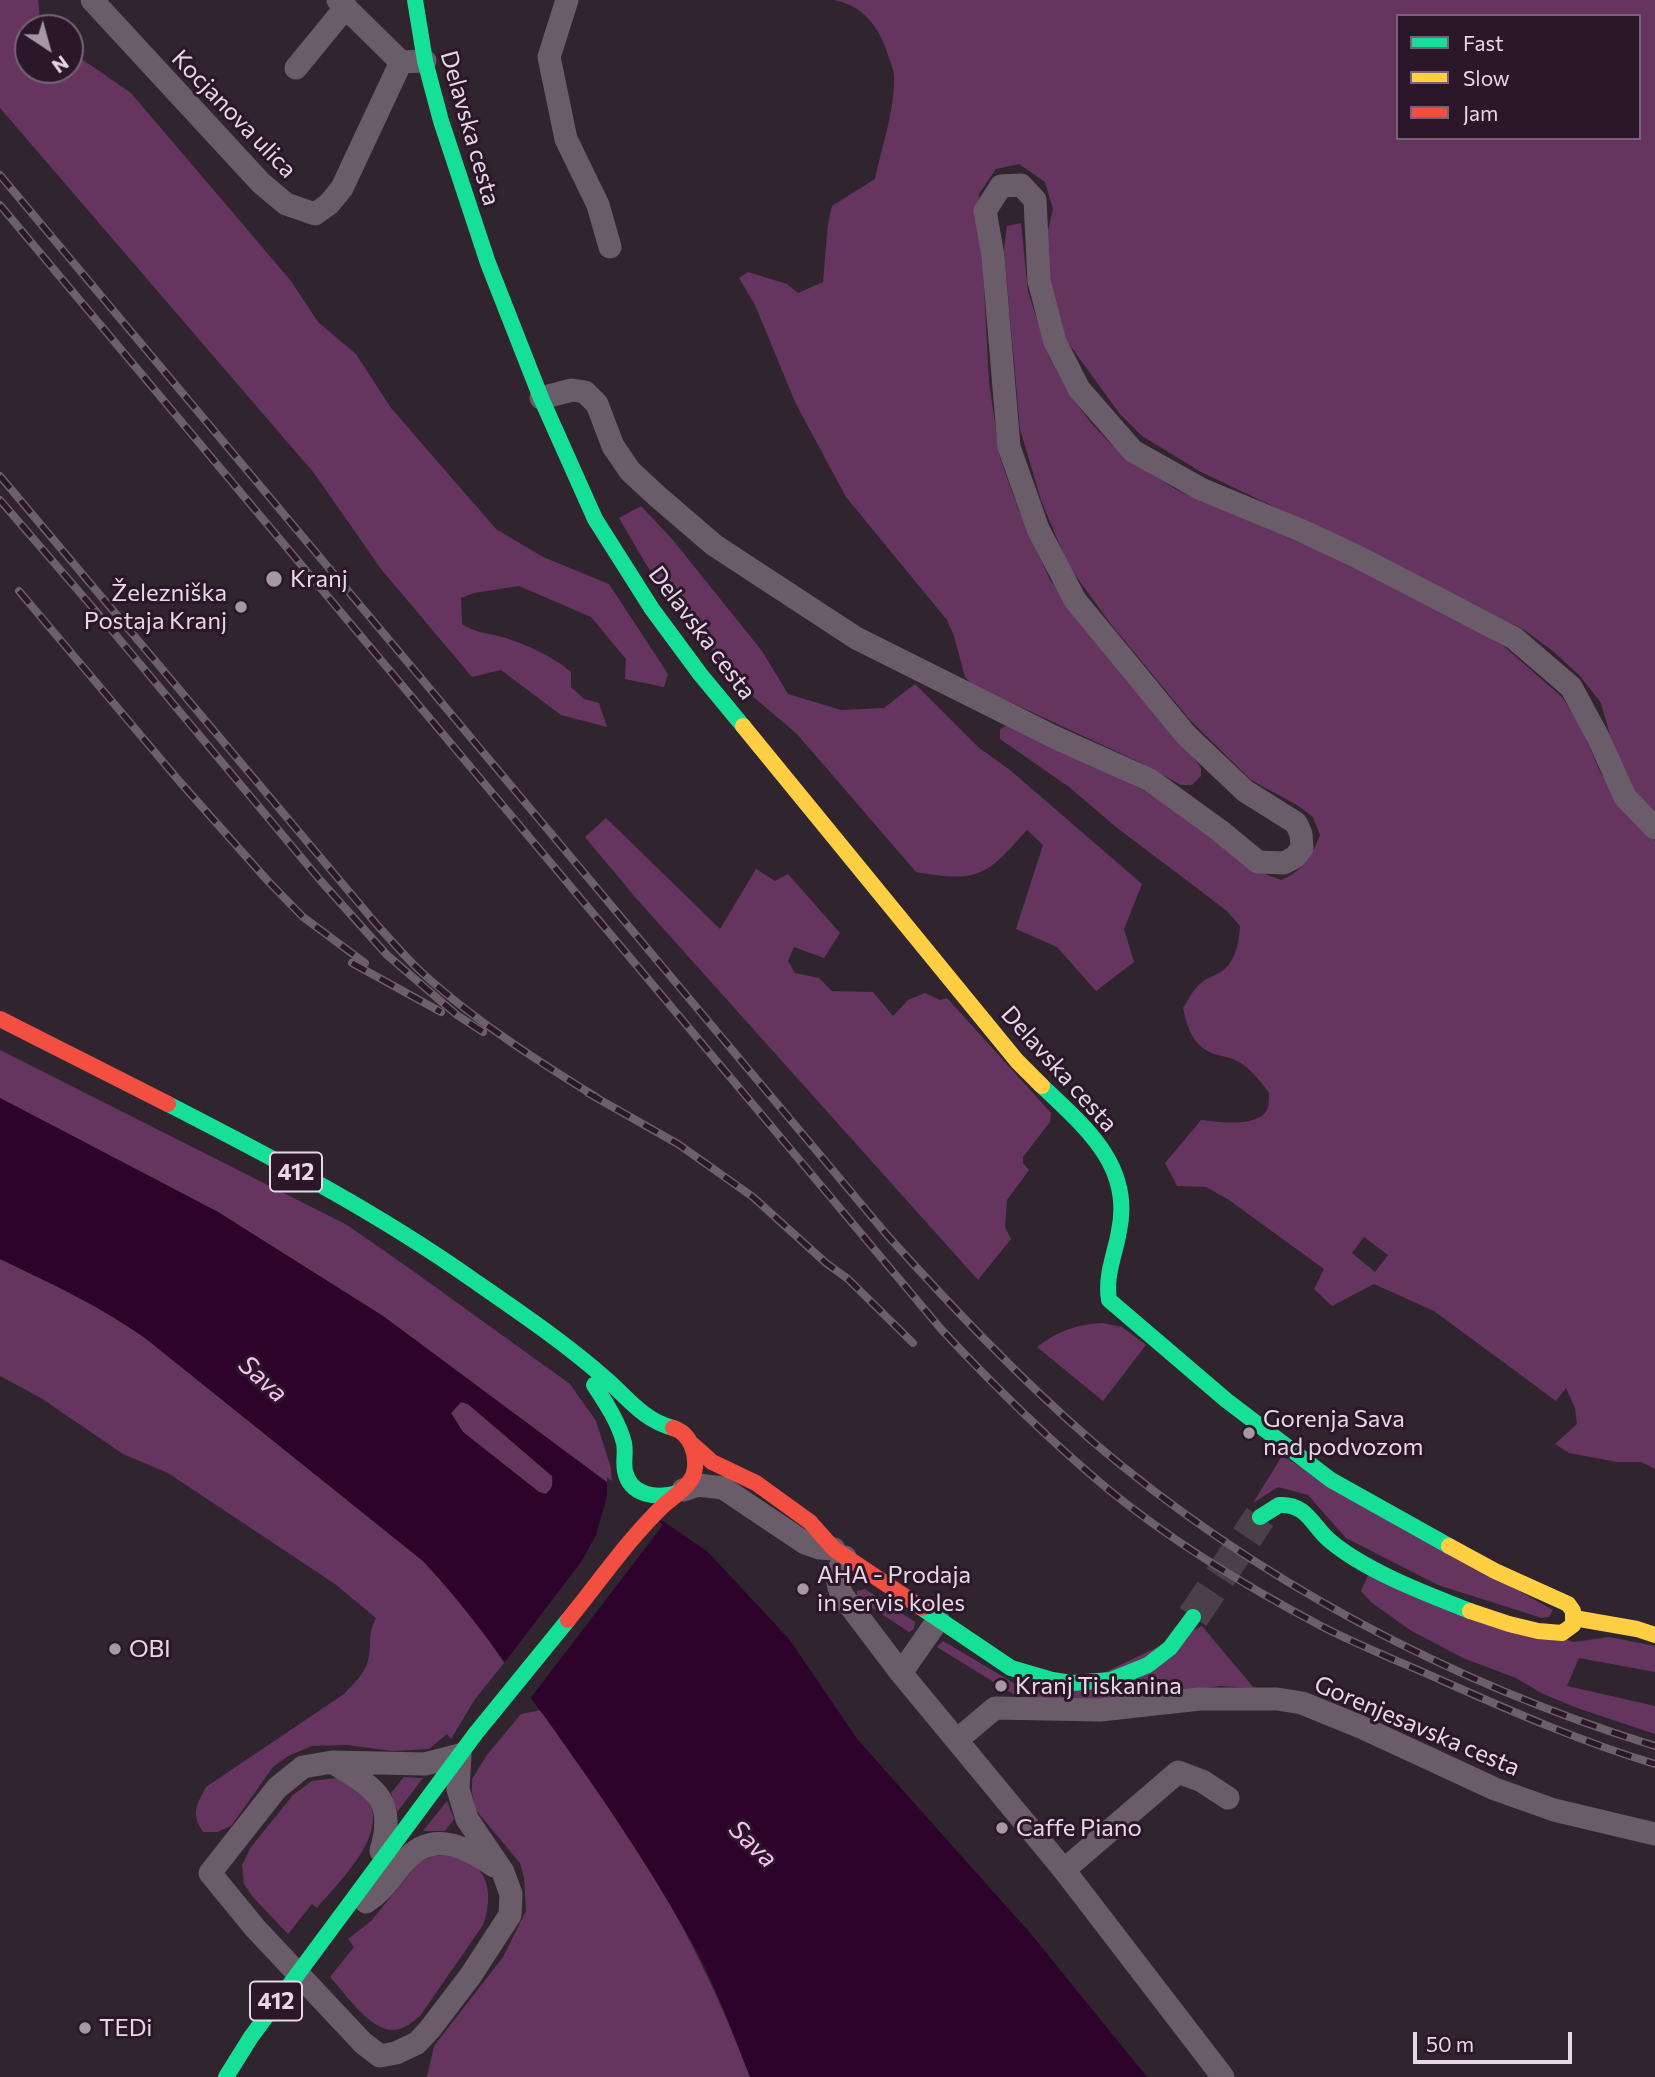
<!DOCTYPE html>
<html>
<head>
<meta charset="utf-8">
<style>
	body { margin:0 }
	#map { position:relative; width:1655px; height:2077px; overflow:hidden; background:#30252f; font-family:Commissioner,sans-serif }
	canvas { display:block }
	.legend { position:absolute; left:1396px; top:14px; width:245px; height:126px; box-sizing:border-box; background:#2b1729; border:2px solid #766474; margin:0; padding:9px 12px; list-style:none; font-size:21px; color:#e6d8e4 }
	.legend li { display:flex; align-items:center; gap:14px; height:35px }
	.legend b { width:35px; border:2px solid #766474 }
	.north { position:absolute; left:14px; top:14px; width:70px; height:70px; box-sizing:border-box; background:#2b1729; border:2px solid #766474; border-radius:50%; rotate:144deg; font-size:19px; font-weight:700; line-height:28px; text-align:center; color:#e6d8e4 }
	.north::after { content:''; display:block; margin:auto; width:24px; height:32px; background:#a699a5; clip-path:polygon(50% 0,100% 100%,50% 72%,0 100%) }
	.scale { position:absolute; left:1413px; top:2032px; width:159px; height:32px; box-sizing:border-box; border:4px solid #e6d8e4; border-top:0; padding-left:9px; font-size:21px; line-height:24px; white-space:nowrap; color:#e6d8e4; -webkit-text-stroke:5px #2b1729; paint-order:stroke }
</style>
</head>
<body>
<div id="map">
<canvas width="1655" height="2077"></canvas>
<ul class="legend">
<li><b style="height:9px;background:#16e098"></b>Fast</li>
<li><b style="height:9px;background:#ffcf43"></b>Slow</li>
<li><b style="height:9px;background:#f24e42"></b>Jam</li>
</ul>
<div class="north">N</div>
<div class="scale">50 m</div>
</div>
<script>
const ctx = document.querySelector('canvas').getContext('2d');
ctx.lineJoin = 'round';
function fillPath(path, color) {
  ctx.fillStyle = color;
  ctx.fill(path, 'evenodd');
}
function strokePath(path, color, width, dash) {
  ctx.strokeStyle = color;
  ctx.lineWidth = width;
  ctx.lineCap = dash ? 'butt' : 'round';
  ctx.setLineDash(dash || []);
  ctx.stroke(path);
}
function drawText(font, color, halo, rows, align = 'center') {
  ctx.font = font + ' Commissioner,sans-serif';
  ctx.lineWidth = 6;
  ctx.setLineDash([]);
  ctx.textBaseline = 'middle';
  ctx.strokeStyle = halo;
  ctx.fillStyle = color;
  for (const [text, x, y, turn = 0] of rows) {
    ctx.save();
    ctx.translate(x, y);
    ctx.rotate((+turn || 0) * Math.PI / 180);
    ctx.textAlign = isNaN(turn) ? turn : align;
    if (halo) ctx.strokeText(text, 0, 0);
    ctx.fillText(text, 0, 0);
    ctx.restore();
  }
}
const green = new Path2D(`
	M0 0H38L41 28H28V70H70V51L131 93 291 281 318 322 356 354 391 408 496 529 543 557 609 584 668 674 664 687 625 679 626 659 591 617 519 586 474 593 461 598 462 624C476 633 483 632 498 636 520 641 554 657 571 672V687L584 699 599 703 607 727 561 715 501 670 472 677 381 569 314 473 0 108Z
	M834 0H1655V815L1632 789 1610 735 1601 703 1580 676 1554 652 1523 629 1342 539 1201 472 1142 436 1119 413 1064 337 1049 275 1046 239 1053 209 1045 182 1019 164 996 169 979 194 989 382 1000 458 1018 508 1050 580 1094 638 1190 753 1201 768V776L1192 785H1181L1139 762 1010 702 980 692 965 677 954 636 947 620 846 497 796 404 755 305 739 278 748 272 787 284 798 293 823 282 828 224 832 206 875 179C882 146 895 110 894 76 894 69 890 62 888 55 880 28 863 5 834 0ZM1398 16H1639V138H1398Z
	M1021 223 1028 292 1049 356 1069 394 1092 424 1112 445 1139 466 1177 490 1364 570 1480 631 1506 648 1562 697 1582 729 1600 772 1620 800 1655 841V1469L1641 1462H1617L1569 1453 1555 1444 1577 1424 1575 1408 1566 1388 1556 1401 1434 1311 1374 1284 1332 1306 1314 1289 1324 1269 1229 1200 1206 1187 1177 1186 1165 1163 1201 1120C1217 1122 1257 1128 1267 1110 1269 1106 1269 1098 1269 1093 1259 1079 1249 1066 1233 1059 1228 1057 1222 1056 1217 1055 1193 1047 1188 1030 1183 1008 1188 1001 1192 991 1199 985 1206 978 1215 976 1222 971 1236 962 1239 941 1240 926L1227 911 1116 827 1069 787 1000 739V729L1008 725 1164 800 1257 871 1281 880C1303 871 1312 856 1320 835L1313 817 1297 805 1251 780 1190 720 1110 623 1068 565 1041 500 1020 429 1004 250 1007 226ZM1364 1237 1388 1255 1375 1272 1352 1253Z
	M641 506 672 539 762 651 788 694 841 710 884 708 915 684 978 747 1010 770 1142 884 1124 929 1134 962 1096 991 1057 947 1016 929 1043 845 1027 830C986 876 979 883 916 872L797 734 737 683 647 566 619 518Z
	M606 818 720 929 756 869 775 881 788 874 840 933 824 958 794 947 788 961 795 973 819 978 832 991 873 992 893 1016 908 1000 925 993 940 1000 947 998 1051 1113 1050 1122 1023 1157V1163L1029 1170 1007 1200 1005 1227 1011 1239 978 1280 635 897 585 837Z
	M0 1050 347 1225 406 1266 570 1384 596 1421 611 1468 612 1486 383 1316 218 1212 0 1098Z
	M0 1259C50 1283 100 1306 145 1338L423 1561C453 1593 480 1626 504 1663L475 1699 451 1739 447 1734 429 1749 392 1751 347 1745 312 1746 288 1756 273 1767 231 1826 217 1832H203C191 1813 196 1806 206 1787L344 1694C354 1683 367 1672 369 1656 372 1638 367 1637 376 1618L335 1584 168 1473 123 1454 41 1398 0 1376Z
	M1102 1323 1122 1327 1146 1345 1103 1401 1037 1347C1056 1332 1077 1324 1102 1323Z
	M461 1402 468 1404 552 1476C553 1484 553 1488 546 1494L539 1492 463 1432 451 1413Z
	M1282 1456 1553 1610 1549 1617 1542 1618 1438 1585 1346 1538 1308 1495 1278 1487 1253 1503Z
	M1368 1575 1574 1642 1609 1637 1655 1646V1672L1579 1658 1567 1686 1655 1706V1734L1580 1709 1543 1694 1516 1678 1463 1658 1410 1630 1371 1602 1361 1591Z
	M865 1589 915 1622 914 1629 909 1632 857 1598V1591Z
	M1202 1626 1254 1688 1220 1686 1092 1703 1024 1700 1030 1691 1055 1696Z
	M943 1641 1022 1688 1018 1697 937 1647Z
	M541 1710C572 1758 608 1803 638 1851 684 1923 720 1998 750 2077H427L434 2046 503 1957 526 1911 524 1878 520 1863 475 1809 472 1792V1779L487 1755 521 1714Z
	M404 1777 423 1778 397 1812 391 1793Z
	M335 1778C341 1781 350 1783 356 1787 403 1822 341 1879 317 1908L312 1904 288 1934 252 1896 244 1884 242 1865 251 1847 293 1795 312 1781Z
	M447 1801 454 1819 445 1831H423Z
	M434 1856C441 1856 450 1854 456 1856 491 1866 493 1897 483 1925L420 2016C413 2022 404 2029 395 2030 371 2032 345 1993 330 1977L354 1947 348 1939 371 1921 419 1862Z`);
const water = new Path2D(`
	M0 1098 218 1212 383 1316 612 1486 708 1552 789 1639 858 1740 1031 1934 1147 2077H750C731 2028 713 1978 686 1932 645 1860 598 1791 550 1724 509 1668 470 1611 423 1561L145 1338C100 1306 50 1283 0 1259ZM461 1402 468 1404 552 1476C553 1484 553 1488 546 1494L539 1492 463 1432 451 1413Z`);
const pier = new Path2D(`
	M607 1477 663 1525 529 1700 502 1666 581 1562 596 1535 607 1497Z`);
const secondaryTunnel = new Path2D(`
	M1193 1617 1260 1517`);
const street = new Path2D(`
	M92 0 261 183 286 204 315 214 329 204 342 188 401 62 425 61
	M338 0 401 62
	M567 0 549 57 566 139 598 205 610 247
	M296 68 346 7
	M541 398 572 390 585 392 597 404 613 446 630 471 657 496 714 545 856 638 1054 737 1150 780 1219 830 1258 862 1284 863 1295 857 1302 848 1301 834 1296 823 1245 791 1186 735 1075 600 1038 529 1009 447 993 256 985 211 1001 186 1021 185 1035 200 1039 281 1055 342 1079 389 1133 451 1201 489 1300 530 1356 556 1514 638 1571 687 1598 737 1625 797 1655 828
	M683 1490 698 1485 723 1488 805 1543 819 1548 834 1549
	M845 1557C837 1570 835 1581 842 1595L901 1673 1064 1870 1223 2077
	M901 1673 938 1620
	M957 1740 995 1708 1100 1710 1200 1699H1277L1302 1703 1361 1727 1495 1789 1554 1810 1655 1834
	M460 1755 458 1789 467 1819 503 1872 511 1894 510 1915 471 1975 430 2029 417 2043 396 2053 380 2056 363 2043 255 1928 210 1873 277 1788 303 1767 332 1762 425 1764Z
	M335 1764C376 1789 396 1799 381 1851
	M1064 1870 1178 1772 1202 1781 1228 1798
	M366 1902C382 1892 391 1877 403 1863 431 1829 465 1846 494 1866`);
const fast = new Path2D(`
	M415 0 425 61 441 121 488 263 541 398 595 519 652 609 700 674 743 726
	M1042 1086C1085 1127 1133 1166 1119 1231 1115 1255 1105 1275 1109 1300L1226 1400 1331 1480 1449 1546
	M168 1104C273 1158 377 1212 473 1280 518 1311 565 1343 606 1379 628 1398 643 1420 673 1428
	M594 1385C606 1403 619 1423 624 1443 626 1452 623 1462 625 1471 630 1496 657 1499 678 1493
	M1260 1517 1279 1505C1306 1503 1312 1525 1329 1540 1365 1571 1427 1594 1470 1611
	M922 1608 1011 1668 1052 1680 1072 1683 1111 1680 1148 1665 1170 1648 1193 1617
	M226 2077 251 2037 476 1733 568 1620`);
const slow = new Path2D(`
	M743 726 1017 1061 1042 1086
	M1449 1546 1495 1571 1568 1604 1573 1611V1625L1562 1633 1538 1631 1509 1624 1470 1611
	M1574 1618 1637 1629 1655 1635`);
const jam = new Path2D(`
	M0 1019 168 1104
	M692 1444 712 1462 756 1483 810 1522 834 1549 922 1608
	M568 1620C600 1581 629 1538 665 1504 675 1496 691 1485 694 1473 698 1456 691 1433 673 1428`);
const rail = new Path2D(`
	M0 175 887 1235C952 1307 1019 1378 1092 1441 1255 1580 1451 1683 1655 1746
	M0 205 941 1329C994 1386 1049 1440 1109 1490 1174 1543 1249 1588 1323 1627 1362 1647 1403 1663 1443 1681 1513 1712 1582 1742 1655 1764
	M0 476 378 926C390 939 402 953 415 966 466 1015 536 1060 596 1097
	M0 500 100 616 320 880 387 955 457 1015 483 1032
	M19 591 180 782 267 880 303 917 365 963
	M352 963 441 1012
	M588 1093 678 1144 753 1197 826 1263 848 1279 913 1343`);
const markers = [
	[274,579,9,"#a699a5"],
	[241,607,7,"#a699a5"],
	[1249,1433,7,"#a699a5"],
	[803,1589,7,"#a699a5"],
	[115,1649,7,"#a699a5"],
	[1001,1686,7,"#a699a5"],
	[1002,1828,7,"#a699a5"],
	[85,2028,7,"#a699a5"]
];
const shields = [
	[296,1172,52],
	[276,2001,52]
];
const shieldNames = [
	["412",296,1172],
	["412",276,2001]
];
const streetNames = [
	["Kocjanova ulica",234,114,46],
	["Delavska cesta",470,128,74],
	["Delavska cesta",702,633,53],
	["Delavska cesta",1059,1069,48],
	["Gorenjesavska cesta",1417,1726,23]
];
const poiNames = [
	["Kranj",290,579],
	["Železniška",227,593,"right"],
	["Postaja Kranj",227,621,"right"],
	["Gorenja Sava",1263,1419],
	["nad podvozom",1263,1447],
	["AHA - Prodaja",817,1575],
	["in servis koles",817,1603],
	["OBI",129,1649],
	["Kranj Tiskanina",1015,1686],
	["Caffe Piano",1016,1828],
	["TEDi",99,2028]
];
const waterNames = [
	["Sava",263,1379,42],
	["Sava",753,1844,44]
];
fillPath(green, '#653560');
fillPath(water, '#2d032b');
fillPath(pier, '#30252f');
strokePath(secondaryTunnel, '#4b404a', 32, [32, 16]);
strokePath(street, '#6b5c69', 23);
strokePath(fast, '#16e098', 16);
strokePath(slow, '#ffcf43', 16);
strokePath(jam, '#f24e42', 16);
strokePath(rail, '#6c616b', 8);
strokePath(rail, '#2b1729', 5, [16]);
for (const [x, y, r, color] of markers) {
  const dot = new Path2D();
  dot.arc(x, y, r, 0, 2 * Math.PI);
  ctx.fillStyle = color;
  ctx.fill(dot);
  strokePath(dot, '#2b1729', 2.5);
}
for (const [x, y, w] of shields) {
  const box = new Path2D();
  box.roundRect(x - w / 2, y - 19.5, w, 39, 5);
  ctx.fillStyle = '#2b1729';
  ctx.fill(box);
  strokePath(box, '#e6d8e4', 2);
}
drawText('bold 23px', '#e6d8e4', null, shieldNames);
drawText('24px', '#e6d8e4', '#2b1729', streetNames);
drawText('24px', '#e6d8e4', '#2b1729', poiNames, 'left');
drawText('italic 26px', '#f9c2f3', '#2b1729', waterNames);
</script>
</body>
</html>
